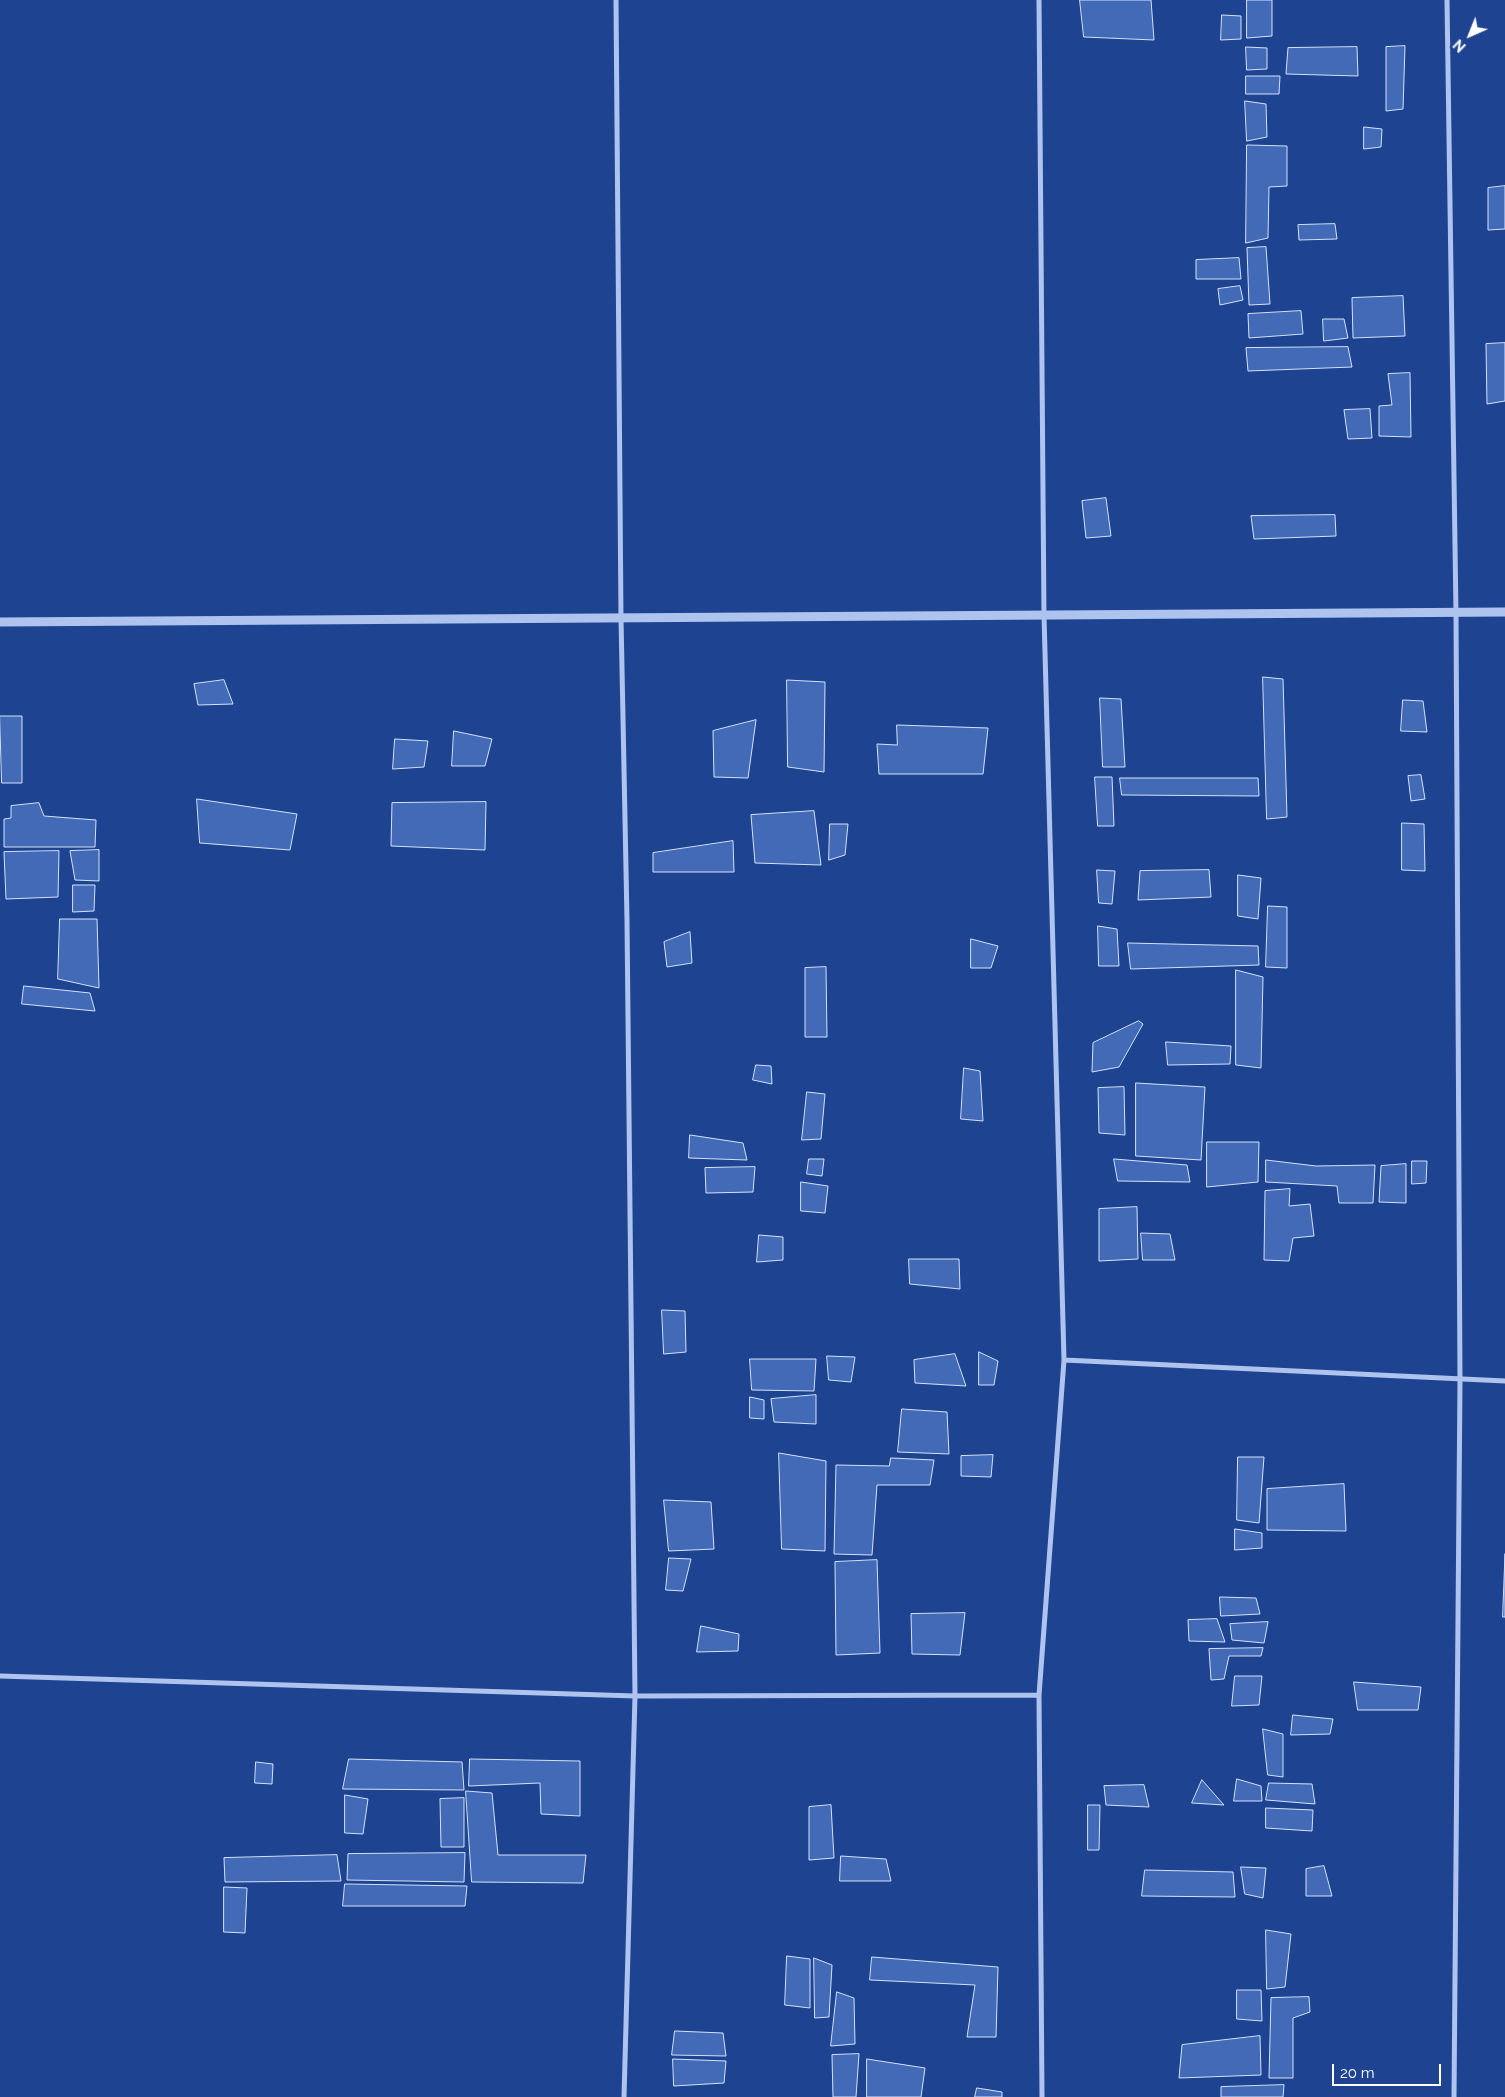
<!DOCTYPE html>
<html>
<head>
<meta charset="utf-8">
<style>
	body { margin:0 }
	#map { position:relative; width:1505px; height:2097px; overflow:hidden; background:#1e4491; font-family:Raleway,sans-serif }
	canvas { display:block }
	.north { position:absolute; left:1445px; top:10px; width:50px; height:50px; -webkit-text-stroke:4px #1e4491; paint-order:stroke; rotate:224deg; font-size:14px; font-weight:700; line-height:20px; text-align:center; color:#fff }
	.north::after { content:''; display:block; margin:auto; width:18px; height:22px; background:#fff; clip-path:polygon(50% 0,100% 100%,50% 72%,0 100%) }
	.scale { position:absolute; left:1332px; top:2064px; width:109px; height:22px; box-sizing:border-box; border:2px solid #fff; border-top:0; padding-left:6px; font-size:15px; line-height:18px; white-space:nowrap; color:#fff; -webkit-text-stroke:4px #1e4491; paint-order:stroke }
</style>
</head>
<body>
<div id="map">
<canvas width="1505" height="2097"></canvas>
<div class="north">N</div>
<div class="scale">20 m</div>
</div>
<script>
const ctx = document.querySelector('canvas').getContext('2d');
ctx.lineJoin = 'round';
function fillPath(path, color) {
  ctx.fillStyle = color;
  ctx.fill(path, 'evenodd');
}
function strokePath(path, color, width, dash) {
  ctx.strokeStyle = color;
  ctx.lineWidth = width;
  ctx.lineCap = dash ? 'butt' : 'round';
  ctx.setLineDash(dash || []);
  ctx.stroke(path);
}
const building = new Path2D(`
	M1080 0H1151L1154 40 1084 37Z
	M1247 0H1272V36L1247 38Z
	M1222 15 1241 16V39L1221 40Z
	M1405 46 1403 109 1386 111V47Z
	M1246 47 1267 48V69L1247 70Z
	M1357 47 1358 76 1286 74 1288 48Z
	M1246 76H1280L1279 94H1246Z
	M1245 101 1266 104 1267 137 1247 141Z
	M1364 127 1382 129 1381 147 1364 149Z
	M1247 145 1287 146V186L1269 187 1268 238 1246 243Z
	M1505 186V229L1488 230V188Z
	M1335 224 1337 239 1299 240 1298 225Z
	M1266 247 1270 304 1249 305 1247 248Z
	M1239 258 1241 279H1196V260Z
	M1240 286 1243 300 1220 305 1218 289Z
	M1403 296 1405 336 1353 338 1352 298Z
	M1301 311 1303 334 1249 338 1248 314Z
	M1323 319H1344L1348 338 1324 341Z
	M1505 343V401L1487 404 1486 344Z
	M1348 347 1352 367 1248 371 1246 348Z
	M1410 373 1411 437 1379 436V406L1392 405 1388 374Z
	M1370 409 1372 438 1348 439 1344 410Z
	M1106 498 1111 536 1086 538 1082 501Z
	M1335 515 1336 536 1254 539 1251 516Z
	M1263 677 1283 679 1287 817 1267 819Z
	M224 680 233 704 198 705 194 684Z
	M787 680 825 682 824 772 788 767Z
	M1100 698 1121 699 1125 767H1103Z
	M1403 700 1423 701 1427 732 1401 731Z
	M0 716H22V783H2Z
	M756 720 748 778 714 777 713 731Z
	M897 725 988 728 983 774H879L877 744 897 745Z
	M454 731 492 739 485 766H452Z
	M395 739 428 741 424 767 393 769Z
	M1421 775 1425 799 1411 801 1408 776Z
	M1095 777H1112L1114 826H1098Z
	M1120 778H1258L1259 796 1122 795Z
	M197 799 297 814 290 850 200 843Z
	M486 802 485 850 391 846 392 803Z
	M39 803 44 816 96 820 95 847H4V819L11 818V806Z
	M814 811 821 865 755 863 751 815Z
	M1402 823 1424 824 1425 871 1402 870Z
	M830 824H848L845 855 829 860Z
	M733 841 734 872H653V853Z
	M99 850V881L75 880 70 851Z
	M59 851 58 897 6 899 4 852Z
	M1097 870 1115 871 1112 904 1099 903Z
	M1209 870 1211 897 1138 900 1140 871Z
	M1238 875 1261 878 1258 919 1238 916Z
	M73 885H95L94 911 73 912Z
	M1268 906 1287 907V968L1266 967Z
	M60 919H97L99 988 58 979Z
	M1098 926 1117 929 1119 966H1099Z
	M690 932 692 963 667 967 664 942Z
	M971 939 998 946 991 968H971Z
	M1128 943 1258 946 1259 965 1131 969Z
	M826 967 827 1037H805V968Z
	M1236 970 1263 977 1261 1068 1236 1065Z
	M24 986 90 993 95 1011 22 1004Z
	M1139 1021 1143 1024 1119 1067 1092 1072 1093 1043Z
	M1166 1042 1231 1046 1230 1064 1168 1065Z
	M756 1065 771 1066 772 1084 753 1080Z
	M964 1068 980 1071 983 1121 961 1119Z
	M1136 1083 1205 1087 1201 1160 1136 1156Z
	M1124 1087 1125 1135 1099 1133 1098 1088Z
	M807 1092 825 1094 821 1139 802 1140Z
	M690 1135 743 1143 747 1160 689 1158Z
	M1207 1142H1259L1258 1182 1207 1187Z
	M809 1159H824L822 1176 807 1174Z
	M1114 1159 1187 1165 1190 1182 1118 1181Z
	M1266 1160 1316 1166 1375 1165 1373 1203H1339L1337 1186 1266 1182Z
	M1412 1161H1427L1426 1183 1412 1184Z
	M1406 1164V1203L1379 1202 1381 1166Z
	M755 1167 753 1192 706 1193 705 1168Z
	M801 1182 828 1186 825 1213 801 1211Z
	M1290 1189 1289 1206 1310 1204 1314 1236 1293 1238 1289 1261 1264 1260 1265 1191Z
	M1137 1207 1138 1259 1099 1261V1209Z
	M1141 1233 1170 1234 1175 1260H1143Z
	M759 1235 783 1237V1260L757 1262Z
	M909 1259H959L960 1289 910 1284Z
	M662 1310 685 1311 686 1352 664 1354Z
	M979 1352 998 1361 994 1385H979Z
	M955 1354 966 1386 915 1383 914 1360Z
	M827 1356 855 1357 851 1382 829 1380Z
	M750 1359H816L814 1391 752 1390Z
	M816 1395V1424L774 1422 771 1399Z
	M750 1397 764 1400V1419L750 1418Z
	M902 1409 947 1412 949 1454 898 1452Z
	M779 1453 826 1461 825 1551 782 1549Z
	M993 1455 991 1477 961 1476V1456Z
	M1238 1457H1264L1259 1523 1237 1520Z
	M891 1458 934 1460 930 1485H877L872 1555 834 1554 836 1465 889 1466Z
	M1344 1484 1346 1531 1267 1530V1489Z
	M664 1500 711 1502 714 1549 669 1551Z
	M1235 1529 1262 1533V1548L1235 1550Z
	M1505 1554V1617H1503Z
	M669 1558 691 1559 683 1591 666 1590Z
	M877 1560 880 1653 836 1655 835 1562Z
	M1220 1597 1256 1598 1260 1614 1221 1616Z
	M965 1613 960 1655 912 1654 911 1614Z
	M1217 1619 1225 1642 1189 1641 1188 1620Z
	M1268 1622 1264 1643 1232 1640 1230 1624Z
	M701 1626 739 1634 738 1651 697 1652Z
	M1263 1648 1261 1656H1229L1224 1679 1211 1680 1209 1649Z
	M1235 1676H1262L1259 1705 1232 1706Z
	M1354 1682 1421 1687 1418 1710H1358Z
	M1293 1715 1333 1719 1330 1734 1291 1735Z
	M1263 1729 1283 1734V1777L1268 1775Z
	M349 1759 462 1762 464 1790 343 1789Z
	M470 1759 580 1761V1816L541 1814 540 1783 469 1786Z
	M256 1762 273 1764 272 1784 255 1783Z
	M1237 1779 1261 1786 1262 1801H1234Z
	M1202 1780 1224 1805 1192 1803Z
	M1269 1783 1312 1784 1315 1804 1266 1800Z
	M1144 1785 1149 1807 1106 1805 1104 1786Z
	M466 1791 492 1793 498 1855H586L583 1883 472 1882Z
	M345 1795 368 1799 363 1834 345 1833Z
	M464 1798V1847H441L440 1799Z
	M831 1805 834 1858 809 1860V1807Z
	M1088 1805H1100L1099 1850H1088Z
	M1266 1808 1313 1810 1312 1831 1266 1828Z
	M465 1853 464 1882 347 1880 348 1854Z
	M337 1855 341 1881 225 1882 224 1858Z
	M841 1856 886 1859 891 1881H840Z
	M1324 1866 1332 1896H1306V1869Z
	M1241 1867 1266 1868 1263 1898 1245 1894Z
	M1145 1870 1233 1872 1235 1897 1142 1896Z
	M345 1884 467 1886 465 1906H343Z
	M224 1887 247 1888 245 1933 224 1932Z
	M1266 1930 1291 1934 1285 1987 1267 1989Z
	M787 1956 810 1959V2008L785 2005Z
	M872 1957 998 1967 996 2037H967L975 1985 870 1980Z
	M814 1958 832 1965 829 2017 815 2018Z
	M1237 1990H1261L1262 2021 1237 2019Z
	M837 1992 854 1998 855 2044 831 2046Z
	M1309 1997 1310 2012 1293 2018V2078H1269L1271 1998Z
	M675 2031 723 2033 726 2056 672 2055Z
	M1260 2036 1261 2075 1179 2078 1182 2045Z
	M859 2054 856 2097H833L832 2055Z
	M673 2059 726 2061 724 2083 674 2086Z
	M867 2059 925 2068 921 2097H867Z
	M1284 2085 1283 2097H1221V2087Z
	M977 2088 1002 2092V2097H975Z`);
const minor = new Path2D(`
	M616 0 621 618 627 920 635 1696 624 2097
	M1039 0 1044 615 1064 1360 1039 1695 1042 2097
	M1447 0 1456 613 1460 1380 1454 2097
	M1064 1360 1505 1381
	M0 1676 635 1696 1039 1695`);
const tertiary = new Path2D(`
	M0 622 1505 612`);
fillPath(building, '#426ab6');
strokePath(building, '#d4e1fa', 1);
strokePath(minor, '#aec4ee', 5);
strokePath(tertiary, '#aec4ee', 9);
</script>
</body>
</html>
